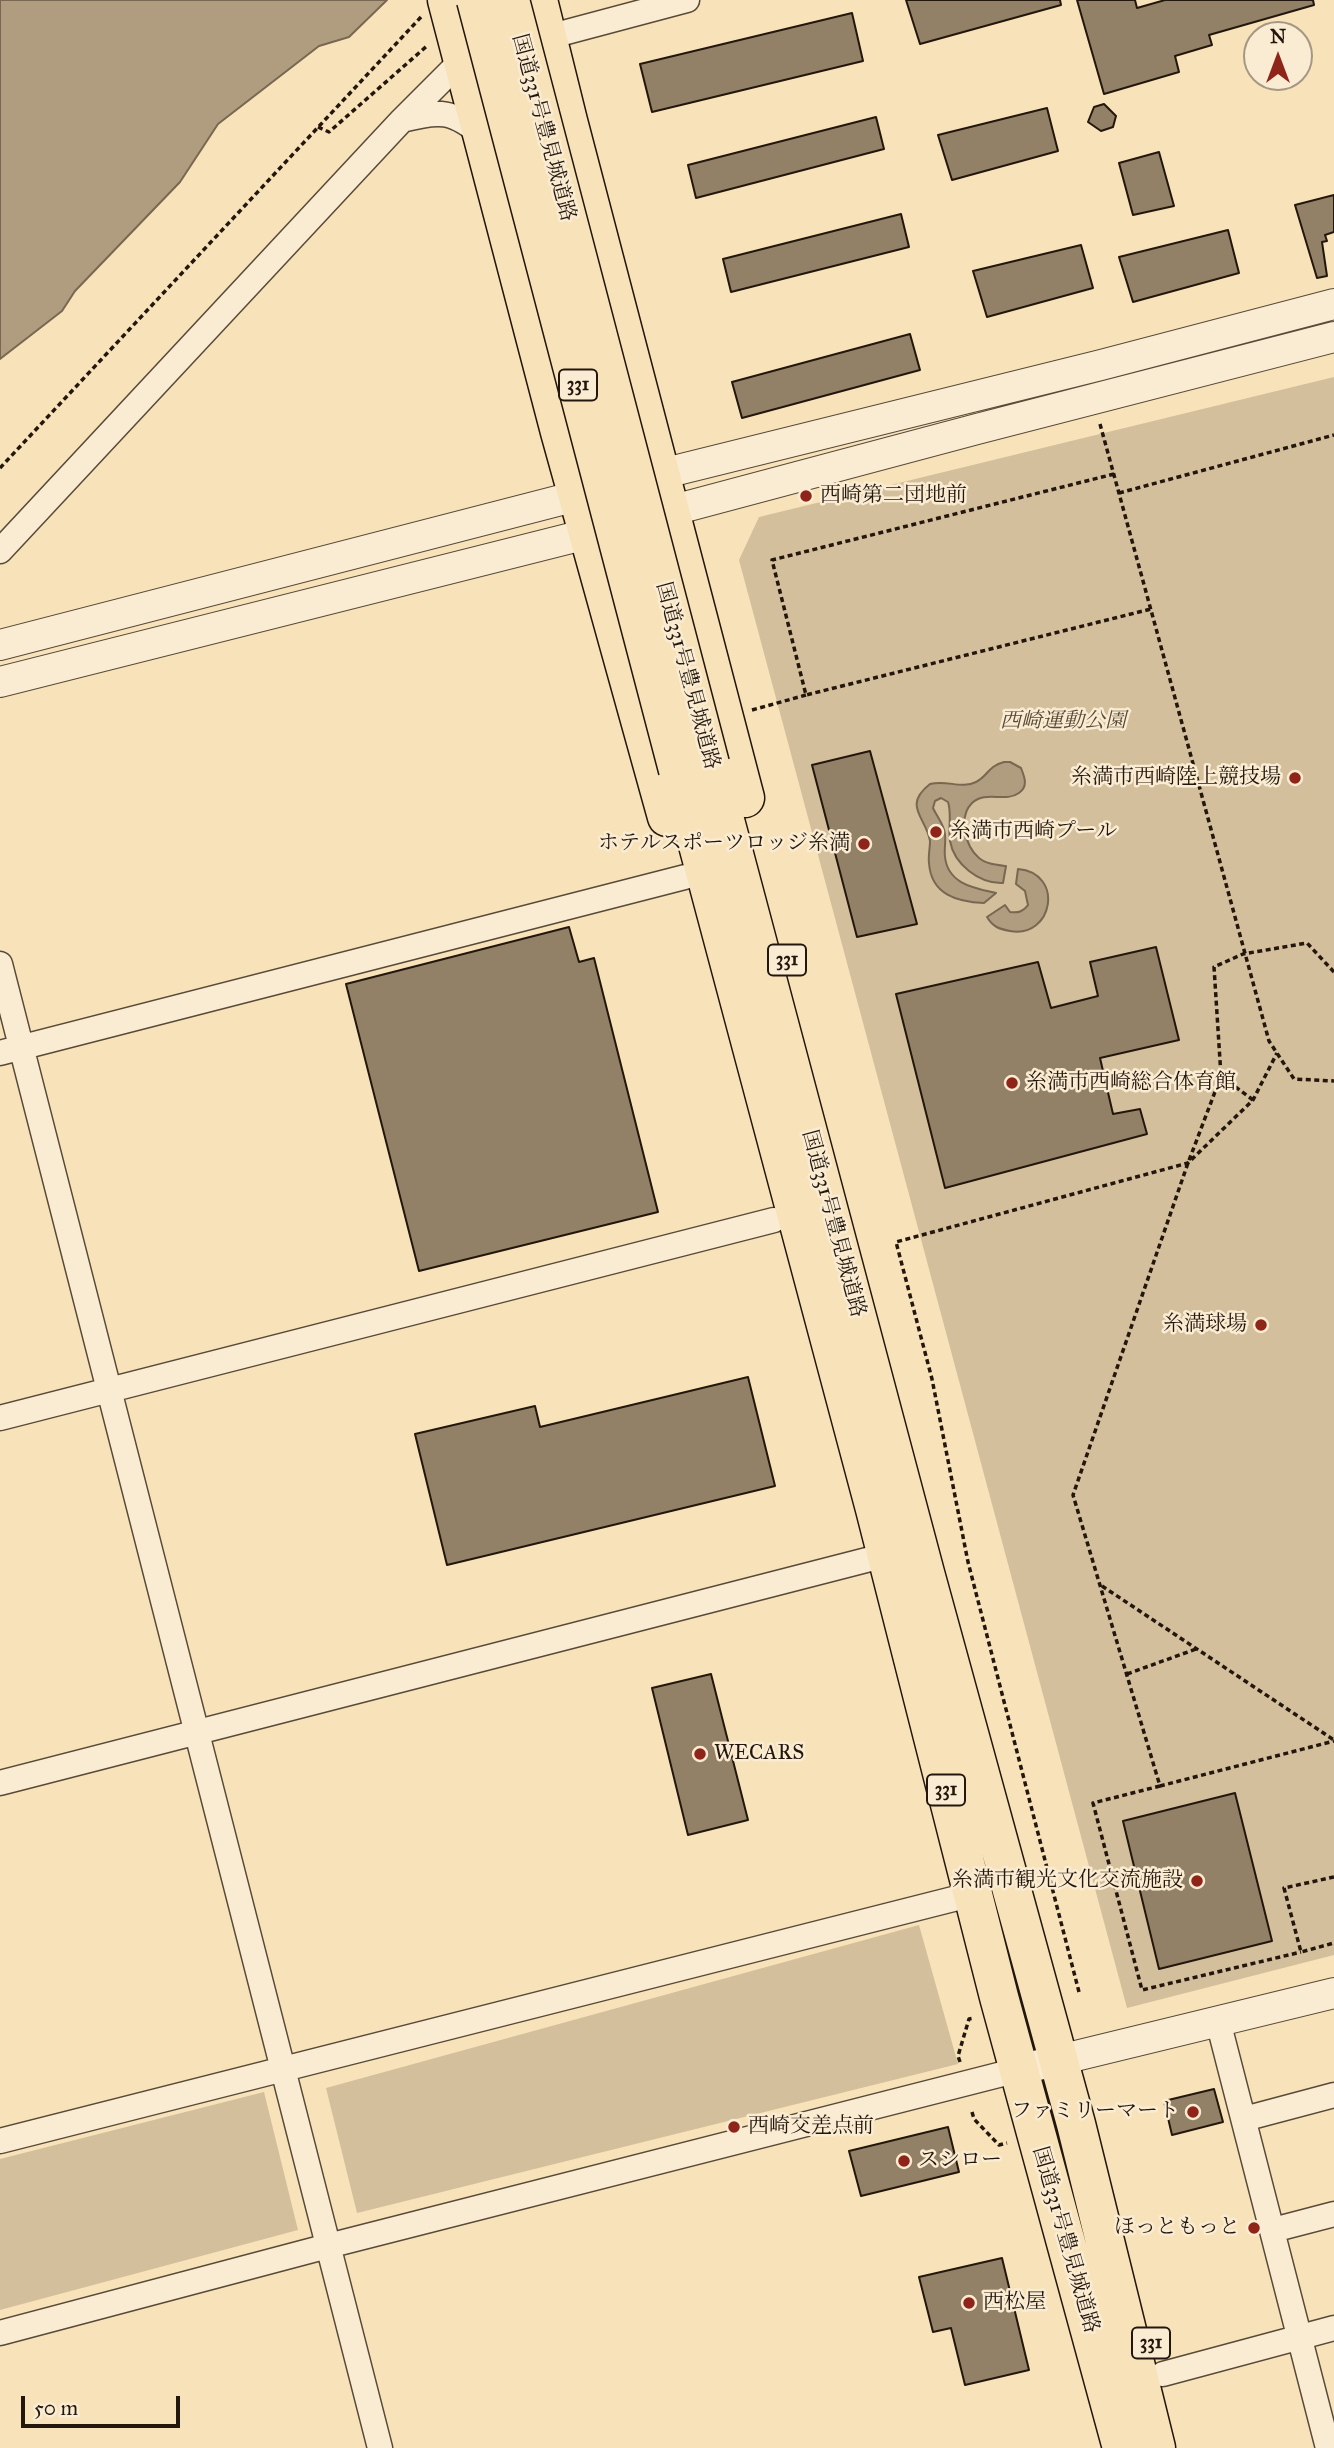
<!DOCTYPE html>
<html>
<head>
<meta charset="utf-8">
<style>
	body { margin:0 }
	#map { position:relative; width:1334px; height:2448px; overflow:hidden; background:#f8e2b9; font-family:"IM FELL Great Primer",serif }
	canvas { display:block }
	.north { position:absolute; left:1243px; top:21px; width:70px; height:70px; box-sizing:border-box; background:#faecd2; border:2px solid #a49783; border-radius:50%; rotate:0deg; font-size:19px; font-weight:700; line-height:28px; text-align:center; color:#23170d }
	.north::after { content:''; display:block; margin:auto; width:24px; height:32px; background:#8f2418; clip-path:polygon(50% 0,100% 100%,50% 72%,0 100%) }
	.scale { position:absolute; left:21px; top:2396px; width:159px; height:32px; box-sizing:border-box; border:4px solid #23170d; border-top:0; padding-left:9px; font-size:21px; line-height:24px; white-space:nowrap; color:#23170d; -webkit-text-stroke:5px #faecd2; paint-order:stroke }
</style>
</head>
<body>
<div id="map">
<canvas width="1334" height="2448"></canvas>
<div class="north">N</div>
<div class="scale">50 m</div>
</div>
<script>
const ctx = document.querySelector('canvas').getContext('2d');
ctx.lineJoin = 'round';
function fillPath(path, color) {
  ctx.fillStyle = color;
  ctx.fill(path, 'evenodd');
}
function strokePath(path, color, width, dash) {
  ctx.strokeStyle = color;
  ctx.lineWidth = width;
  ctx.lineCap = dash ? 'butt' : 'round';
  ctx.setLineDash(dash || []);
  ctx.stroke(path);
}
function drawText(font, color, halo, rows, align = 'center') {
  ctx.font = font + ' "IM FELL Great Primer","Noto Serif JP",serif';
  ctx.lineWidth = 5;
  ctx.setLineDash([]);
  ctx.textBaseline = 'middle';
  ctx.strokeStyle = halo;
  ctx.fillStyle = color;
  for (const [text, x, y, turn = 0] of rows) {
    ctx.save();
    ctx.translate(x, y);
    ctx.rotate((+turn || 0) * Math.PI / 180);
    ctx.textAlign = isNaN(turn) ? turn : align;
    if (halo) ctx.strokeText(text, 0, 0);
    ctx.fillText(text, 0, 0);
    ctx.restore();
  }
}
const green = new Path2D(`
	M1334 377V1955L1127 2008 739 560 759 517Z
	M919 1925 958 2064 357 2213 326 2088Z
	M264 2092 298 2230 0 2310V2159Z`);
const water = new Path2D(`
	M0 0H387L349 37 319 46 218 124 180 182 75 291 62 311 0 359Z
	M1004 762H1010L1021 768C1024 776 1029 786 1019 793 1005 803 986 790 972 803 958 817 965 846 979 858 986 864 997 865 1006 866L1003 883C979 884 954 864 950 841 948 828 952 814 948 802L941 798 935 801 933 808C937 817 944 824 945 834 946 842 944 849 945 857 948 884 974 888 996 893L984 903C958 902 931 895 929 863 928 856 930 849 930 841 926 817 902 806 930 784 947 780 962 789 976 782 988 776 988 766 1004 762Z
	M1018 869C1065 873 1053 939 1010 931 999 929 993 927 987 917L1005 905 1010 912C1018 913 1023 912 1028 905L1025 891 1016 884Z`);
const building = new Path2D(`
	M906 0H1060L1061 5 920 44Z
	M1077 0H1135L1137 8 1165 0H1313L1314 5 1209 35 1212 45 1175 56 1179 72 1104 94Z
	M852 13 863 61 652 112 640 64Z
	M1104 104 1116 116 1113 127 1101 131 1088 122 1094 107Z
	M1047 108 1058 151 952 180 938 135Z
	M876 117 884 149 696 198 688 165Z
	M1159 152 1174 206 1133 215 1119 163Z
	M1334 195V232L1325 235 1327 241 1322 242 1327 276 1317 278 1295 205Z
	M901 214 909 247 731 292 723 259Z
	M1228 230 1239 273 1133 302 1119 257Z
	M1081 245 1093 288 987 317 973 271Z
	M910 334 920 370 742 418 732 382Z
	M870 751 917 924 857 937 812 765Z
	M569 927 579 962 594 958 658 1212 419 1271 346 984Z
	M1156 947 1179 1040 1100 1058 1113 1114 1140 1109 1147 1134 945 1188 896 994 1038 962 1051 1008 1098 996 1090 962Z
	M748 1377 775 1486 447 1565 415 1434 535 1406 540 1427Z
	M711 1674 748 1820 688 1835 652 1688Z
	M1235 1793 1272 1941 1159 1969 1123 1821Z
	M1214 2089 1223 2122 1172 2135 1164 2101Z
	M948 2127 959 2172 861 2196 849 2151Z
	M1002 2258 1029 2370 965 2385 951 2328 933 2332 919 2277Z`);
const path = new Path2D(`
	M318 127 329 132 428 45
	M1100 424 1269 1041 1294 1079 1334 1081
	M0 468 421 17
	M1114 474 772 560 806 695 1151 609
	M1119 493 1334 435
	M752 710 806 695
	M1221 1076 1188 1163 1073 1495 1160 1786 1334 1741
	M1253 1100 1221 1076 1214 967 1243 954 1307 943 1334 972
	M1102 1586 1334 1740
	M1127 1674 1196 1649
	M1160 1786 1093 1803 1142 1990 1301 1952
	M1334 1877 1284 1888 1301 1952 1334 1943
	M1079 1992 968 1562 932 1379 896 1242 1188 1163 1253 1100 1277 1053
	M960 2062 958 2056 969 2019 975 2018
	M972 2112 974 2119 999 2145 1007 2143`);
const minor = new Path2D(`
	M533 41 687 0
	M402 120C440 110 453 110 483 136
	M0 551 402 120 453 69 475 59
	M0 964 380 2448
	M0 1053 685 877
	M0 1418 774 1220
	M0 1783 886 1555
	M1218 2021 1328 2448
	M1244 2119 1334 2095
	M0 2141 973 1894
	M1273 2230 1334 2214
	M0 2333 328 2246 1018 2070
	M1163 2374 1334 2328`);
const tertiary = new Path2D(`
	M641 479 1101 365 1334 304
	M651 516 977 429 1334 337
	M0 645 596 491
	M0 682 607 529
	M1018 2070 1334 1993`);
const trunk = new Path2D(`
	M447 0 560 432 667 817
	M538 0 568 121 745 798
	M710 764 925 1573 1076 2124 1156 2448
	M678 770 875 1509 999 1997 1122 2448`);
const trunkBridge = new Path2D(`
	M476 0 678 770
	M510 0 710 764`);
const markers = [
	[806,496,7,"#8f2418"],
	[1295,778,7,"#8f2418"],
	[936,832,7,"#8f2418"],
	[864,844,7,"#8f2418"],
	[1012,1083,7,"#8f2418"],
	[1261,1325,7,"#8f2418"],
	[700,1754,7,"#8f2418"],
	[1197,1881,7,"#8f2418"],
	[1193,2112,7,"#8f2418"],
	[734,2127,7,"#8f2418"],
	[904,2161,7,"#8f2418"],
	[1254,2228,7,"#8f2418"],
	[969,2303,7,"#8f2418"]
];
const shields = [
	[578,385,38],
	[787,960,38],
	[946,1790,38],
	[1151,2343,38]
];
const shieldNames = [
	["331",578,385],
	["331",787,960],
	["331",946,1790],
	["331",1151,2343]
];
const streetNames = [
	["国道331号豊見城道路",543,128,75],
	["国道331号豊見城道路",687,676,75],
	["国道331号豊見城道路",833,1224,75],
	["国道331号豊見城道路",1065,2240,74]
];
const poiNames = [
	["西崎第二団地前",820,496],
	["糸満市西崎陸上競技場",1281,778,"right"],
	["糸満市西崎プール",950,832],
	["ホテルスポーツロッジ糸満",850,844,"right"],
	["糸満市西崎総合体育館",1026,1083],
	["糸満球場",1247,1325,"right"],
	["WECARS",714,1754],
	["糸満市観光文化交流施設",1183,1881,"right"],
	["ファミリーマート",1179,2112,"right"],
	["西崎交差点前",748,2127],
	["スシロー",918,2161],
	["ほっともっと",1240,2228,"right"],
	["西松屋",983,2303]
];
const parkNames = [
	["西崎運動公園",1063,722]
];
fillPath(green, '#d4bf9c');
fillPath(water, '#b09d7f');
strokePath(water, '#786751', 2);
fillPath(building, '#928166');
strokePath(building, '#23170d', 2);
strokePath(minor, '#584a38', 27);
strokePath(tertiary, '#584a38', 32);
strokePath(trunk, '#23170d', 41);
strokePath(path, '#23170d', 3.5, [5, 3.5]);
strokePath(minor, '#faecd2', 24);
strokePath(tertiary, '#faecd2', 30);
strokePath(trunk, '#f8e2b9', 38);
strokePath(trunkBridge, '#23170d', 41, []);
strokePath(trunkBridge, '#f8e2b9', 38);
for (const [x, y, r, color] of markers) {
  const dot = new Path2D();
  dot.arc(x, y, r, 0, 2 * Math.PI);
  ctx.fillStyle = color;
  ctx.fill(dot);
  strokePath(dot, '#faecd2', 2.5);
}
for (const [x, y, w] of shields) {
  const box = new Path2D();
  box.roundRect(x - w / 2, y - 15.5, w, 31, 5);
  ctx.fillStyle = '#faecd2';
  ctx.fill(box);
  strokePath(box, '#23170d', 2);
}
drawText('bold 19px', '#23170d', null, shieldNames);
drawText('21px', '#23170d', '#faecd2', streetNames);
drawText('21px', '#23170d', '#faecd2', poiNames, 'left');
drawText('italic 21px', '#584938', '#faecd2', parkNames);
</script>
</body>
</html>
